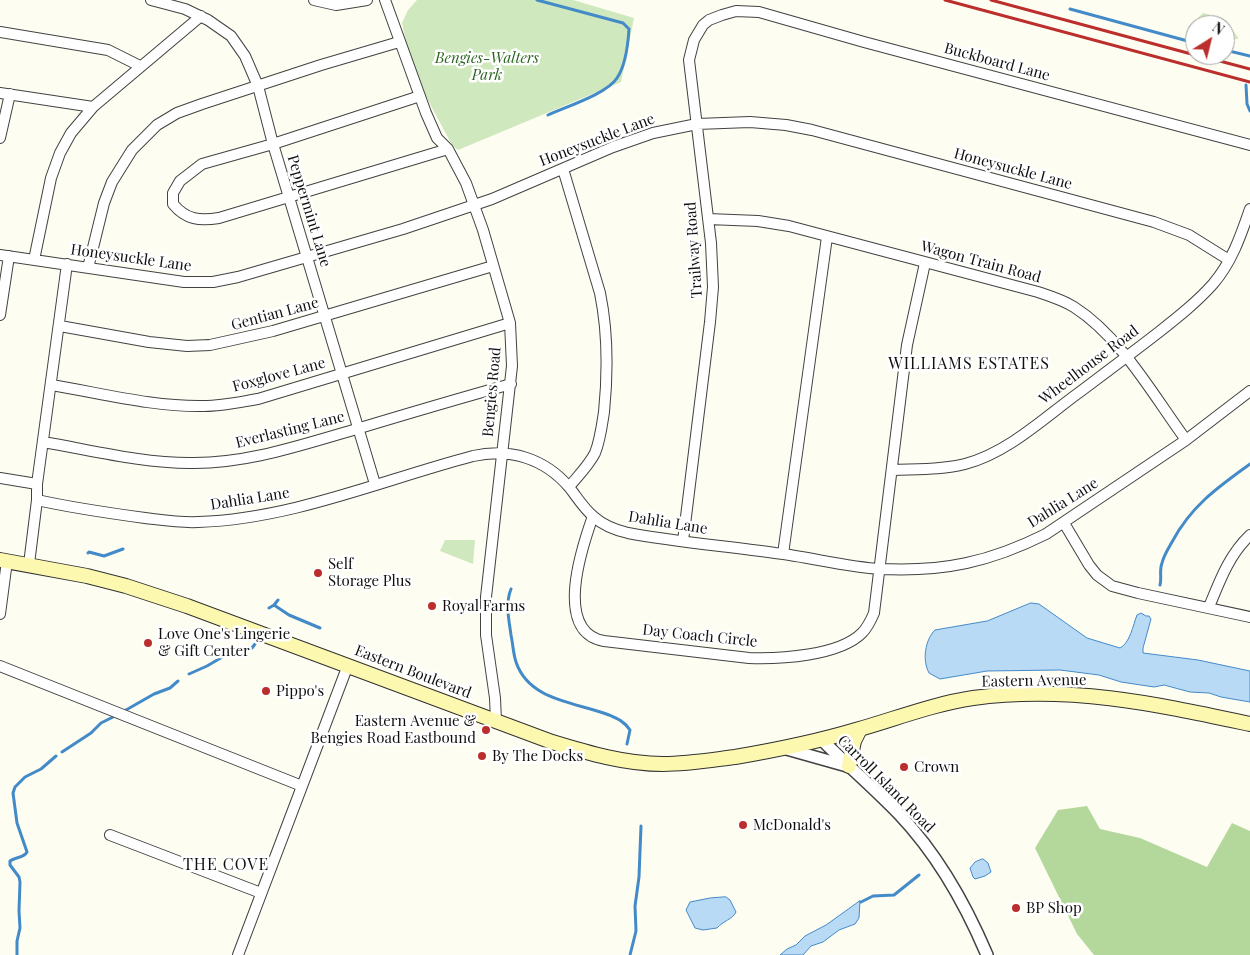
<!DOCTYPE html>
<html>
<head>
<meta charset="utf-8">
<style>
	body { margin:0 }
	#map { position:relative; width:1250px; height:955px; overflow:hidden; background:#fefdf2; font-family:"Playfair Display",serif }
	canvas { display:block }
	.north { position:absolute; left:1185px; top:15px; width:50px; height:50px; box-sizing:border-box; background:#fff; border:1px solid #9f9f9f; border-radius:50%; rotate:36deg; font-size:14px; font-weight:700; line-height:20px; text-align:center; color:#0f0f0f }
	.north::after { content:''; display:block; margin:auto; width:18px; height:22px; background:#bb2e2c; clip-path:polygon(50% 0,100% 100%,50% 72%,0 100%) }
</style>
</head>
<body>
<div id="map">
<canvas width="1250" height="955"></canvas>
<div class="north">N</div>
</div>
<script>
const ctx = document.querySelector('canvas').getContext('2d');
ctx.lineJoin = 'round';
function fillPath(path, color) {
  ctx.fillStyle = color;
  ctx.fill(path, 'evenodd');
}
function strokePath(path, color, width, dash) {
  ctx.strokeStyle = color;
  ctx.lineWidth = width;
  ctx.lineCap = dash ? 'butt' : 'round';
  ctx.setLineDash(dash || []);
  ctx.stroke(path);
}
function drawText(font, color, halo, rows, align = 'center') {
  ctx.font = font + ' "Playfair Display",serif';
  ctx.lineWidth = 5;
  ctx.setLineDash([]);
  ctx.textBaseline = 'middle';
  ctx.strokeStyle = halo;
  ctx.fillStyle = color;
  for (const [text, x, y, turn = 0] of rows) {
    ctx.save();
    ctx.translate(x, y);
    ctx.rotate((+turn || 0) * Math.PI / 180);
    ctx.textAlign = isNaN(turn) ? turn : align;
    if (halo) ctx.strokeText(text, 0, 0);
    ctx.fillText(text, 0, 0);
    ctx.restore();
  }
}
const green = new Path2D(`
	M417 0H573L634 18 621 82 458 150 452 145 423 91 406 42 402 23 408 10Z
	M1203 13C1209 15 1217 16 1223 19 1230 22 1233 32 1238 37V39L1225 37V25H1202L1198 18Z
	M445 540H475L473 564 440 551Z`);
const forest = new Path2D(`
	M1087 806 1100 829 1140 838 1207 867 1232 823 1250 831V955H1094L1077 934 1035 848 1058 810Z`);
const water = new Path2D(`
	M1031 603 1039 604 1087 638 1120 648C1130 643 1133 625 1137 615L1141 613 1146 616H1149L1151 619 1143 648V653L1198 660 1250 671V702L1221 697 1209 693 1190 692 1164 685 1154 687 1121 682 1099 675 1060 670 987 671 940 679 929 673C922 660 925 640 935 630L987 621Z
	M983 859 988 863 991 872 985 876 975 879 973 877 970 868 975 862Z
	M726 897 730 900 736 912C733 919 723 921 717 928L703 930 695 928 686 910 690 902 710 898Z
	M860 901 859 918 855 924 839 930 823 942 811 946 803 955H780L787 949 796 945 805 936 826 925Z`);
const stream = new Path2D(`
	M537 0 623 23 629 29C628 45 626 65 617 78 607 94 565 107 548 115
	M1070 9 1195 43
	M1225 50 1250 56
	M1246 85 1247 104 1250 111
	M88 553 89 552 104 556 123 549
	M1160 585C1162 578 1159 570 1162 563 1164 555 1168 549 1172 542 1191 506 1218 487 1250 464
	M511 589C505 604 509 620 511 635 513 644 513 653 516 662 529 701 576 702 609 715 618 719 625 722 630 730L627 744
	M274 605 289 615 320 628
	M269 608 274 605 278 600
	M189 674 207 666 236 649 252 648 255 644
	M126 710 154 694 170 688 178 681
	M62 752 91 733 101 723 113 717
	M861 902 873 896 894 895 919 875
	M17 955V941L20 928 19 911 20 882 19 877 10 865V861C15 857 24 858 27 852L17 823 13 793 15 787 25 777 41 769 56 756
	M630 955 636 931 635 906 639 877 641 826`);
const minor = new Path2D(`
	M151 0 185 9 208 20 231 36 245 56 258 86 273 144 375 484
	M314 0 336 5 367 0
	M385 0 426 113 437 138 448 149 466 183 483 230 510 323 512 366 486 597V635L495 698 496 721
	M0 32 108 50 140 66
	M0 93 93 107
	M420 96 273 144 202 164 180 181 173 193V204C186 220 200 221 219 218L448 149
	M0 138 10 94
	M563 169 600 293C608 332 608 372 604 412 602 425 600 441 595 453 589 465 578 476 569 487
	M708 219 758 221 789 226 1038 292C1050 296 1063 300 1074 307 1121 337 1153 395 1186 440
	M0 255 184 282H213L238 277 403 229 492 199 613 147 653 133 697 124 750 122 786 125 812 130 1154 222 1189 235 1229 260
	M34 260 51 178 60 153 71 133 93 107 201 16
	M88 268 104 203 112 182 132 150 157 125 177 113 202 104 321 65 399 42
	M0 315 9 256
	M60 326 149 342 187 346 210 345 273 331 493 266
	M51 385C101 393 153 407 204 406 222 406 240 402 258 399L510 323
	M43 442C91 450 141 463 190 463 245 464 298 446 350 431 403 415 457 399 511 384
	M893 470C916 469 942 470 965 464 1007 453 1043 419 1077 394 1105 373 1132 353 1159 332 1178 317 1197 302 1213 284 1232 262 1241 235 1250 209
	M0 478 37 484
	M37 500C73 508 108 513 145 518 162 520 180 523 198 522 292 519 382 480 473 456 510 448 544 458 569 487 577 497 584 509 594 517 604 526 615 530 628 533 676 542 726 546 775 553 810 557 846 567 881 569 944 572 990 562 1046 534L1186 440 1250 391
	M593 516C582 547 553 632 604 641L749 658C780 659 839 656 862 633 868 627 871 620 874 613L907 345 925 263
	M1064 523 1089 565 1097 575 1112 586 1138 593 1250 617
	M683 541 710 322 713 287 711 243 689 60 694 40 703 25 709 20 722 15 736 11 759 12 864 42 1250 145
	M783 554 827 237
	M29 564 37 500V484L67 264
	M1209 607C1220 580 1229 555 1250 535
	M0 614 7 561
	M0 666 302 786
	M110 835 261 893
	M238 955 348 665`);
const tertiary = new Path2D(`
	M822 740C847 765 874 788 899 814 938 855 965 903 987 955
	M783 748 847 766`);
const secondary = new Path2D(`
	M0 560 87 576 126 586 187 606 552 742C588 753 625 764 663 764 687 764 711 760 735 757 776 750 816 742 856 730 895 719 933 704 973 698 1070 685 1156 704 1250 724
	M849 766 854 741 860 729`);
const rail = new Path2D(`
	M945 0 1250 82
	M991 0 1195 55
	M1197 55 1250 69`);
const markers = [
	[318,573,5,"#bb2e2c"],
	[432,606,5,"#bb2e2c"],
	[148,643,5,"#bb2e2c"],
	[266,691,5,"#bb2e2c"],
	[486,730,5,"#bb2e2c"],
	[482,756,5,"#bb2e2c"],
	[904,767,5,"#bb2e2c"],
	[743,825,5,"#bb2e2c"],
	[1016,908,5,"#bb2e2c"]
];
const parkNames = [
	["Bengies-Walters",487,58],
	["Park",487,75]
];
const streetNames = [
	["Buckboard Lane",997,62,15],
	["Honeysuckle Lane",597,140,-21],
	["Honeysuckle Lane",1013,169,15],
	["Peppermint Lane",309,211,73],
	["Trailway Road",694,250,-94],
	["Honeysuckle Lane",131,258,8],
	["Wagon Train Road",981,262,15],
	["Gentian Lane",275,314,-15],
	["Wheelhouse Road",1089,365,-37],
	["Foxglove Lane",279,375,-15],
	["Bengies Road",492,392,-85],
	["Everlasting Lane",290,430,-14],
	["Dahlia Lane",250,499,-9],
	["Dahlia Lane",1063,503,-32],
	["Dahlia Lane",668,523,9],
	["Day Coach Circle",700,636,6],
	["Eastern Boulevard",413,672,21],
	["Eastern Avenue",1034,681,-1],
	["Carroll Island Road",886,784,45]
];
const poiNames = [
	["Self",328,564],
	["Storage Plus",328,581],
	["Royal Farms",442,606],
	["Love One's Lingerie",158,634],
	["& Gift Center",158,651],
	["Pippo's",276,691],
	["Eastern Avenue &",476,721,"right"],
	["Bengies Road Eastbound",476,738,"right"],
	["By The Docks",492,756],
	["Crown",914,767],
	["McDonald's",753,825],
	["BP Shop",1026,908]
];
const neighbourhoodNames = [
	["WILLIAMS ESTATES",969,364],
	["THE COVE",226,865]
];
fillPath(green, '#d0e8bd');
fillPath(forest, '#b4d89c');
fillPath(water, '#b9daf4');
strokePath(water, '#438ac8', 1);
strokePath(stream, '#438ac8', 3);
strokePath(minor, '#424242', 12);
strokePath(tertiary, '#424242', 14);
strokePath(secondary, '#313131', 16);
strokePath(minor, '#fff', 10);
strokePath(tertiary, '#fff', 11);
strokePath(secondary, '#fcf8b0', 14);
strokePath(rail, '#bb2e2c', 3);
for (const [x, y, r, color] of markers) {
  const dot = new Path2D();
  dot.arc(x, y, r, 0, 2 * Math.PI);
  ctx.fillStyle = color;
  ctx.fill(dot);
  strokePath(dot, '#fff', 2);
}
drawText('italic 15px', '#2b6521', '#fff', parkNames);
drawText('15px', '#0f0f0f', '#fff', streetNames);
drawText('15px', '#0f0f0f', '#fff', poiNames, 'left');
ctx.letterSpacing = '1px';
drawText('16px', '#0f0f0f', '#fff', neighbourhoodNames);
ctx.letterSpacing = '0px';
</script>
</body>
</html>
